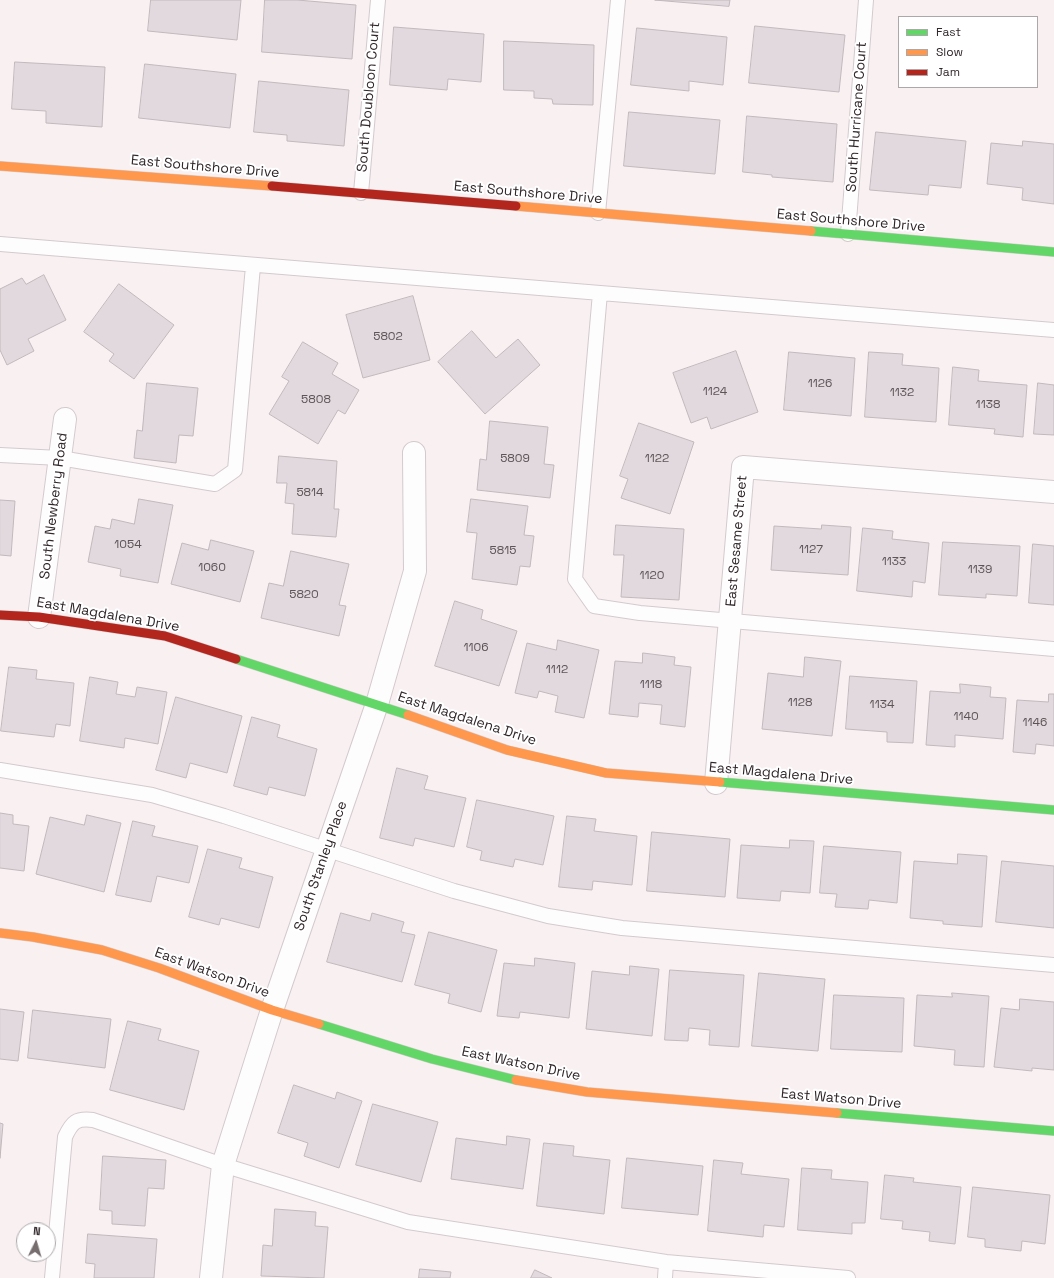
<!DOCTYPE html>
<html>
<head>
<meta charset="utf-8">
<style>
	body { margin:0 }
	#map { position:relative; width:1054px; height:1278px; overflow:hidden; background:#f9f0f2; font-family:"Space Grotesk",sans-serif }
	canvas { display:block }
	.legend { position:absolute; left:898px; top:16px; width:140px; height:72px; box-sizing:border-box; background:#fff; border:1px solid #aca8a9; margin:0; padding:5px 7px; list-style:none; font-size:12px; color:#302629 }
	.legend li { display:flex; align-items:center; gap:8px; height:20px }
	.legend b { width:20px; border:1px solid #aca8a9 }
	.north { position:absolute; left:16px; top:1222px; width:40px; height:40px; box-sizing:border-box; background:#fff; border:1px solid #aca8a9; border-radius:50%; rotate:5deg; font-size:11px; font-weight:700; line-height:16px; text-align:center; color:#302629 }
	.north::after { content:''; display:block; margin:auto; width:14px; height:18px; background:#766d6f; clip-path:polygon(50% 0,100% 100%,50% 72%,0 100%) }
</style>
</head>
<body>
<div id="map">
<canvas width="1054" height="1278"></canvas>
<ul class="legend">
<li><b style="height:5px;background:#63d668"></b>Fast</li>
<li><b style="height:5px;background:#ff974d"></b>Slow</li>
<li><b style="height:5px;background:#b3261e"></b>Jam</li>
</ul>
<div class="north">N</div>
</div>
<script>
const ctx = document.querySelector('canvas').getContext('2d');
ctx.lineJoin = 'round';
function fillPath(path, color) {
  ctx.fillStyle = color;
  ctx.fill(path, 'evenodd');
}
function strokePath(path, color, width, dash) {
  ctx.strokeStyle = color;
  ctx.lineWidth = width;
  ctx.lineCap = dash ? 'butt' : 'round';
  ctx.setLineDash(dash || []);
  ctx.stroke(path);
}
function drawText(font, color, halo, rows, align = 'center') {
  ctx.font = font + ' "Space Grotesk",sans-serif';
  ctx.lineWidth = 4;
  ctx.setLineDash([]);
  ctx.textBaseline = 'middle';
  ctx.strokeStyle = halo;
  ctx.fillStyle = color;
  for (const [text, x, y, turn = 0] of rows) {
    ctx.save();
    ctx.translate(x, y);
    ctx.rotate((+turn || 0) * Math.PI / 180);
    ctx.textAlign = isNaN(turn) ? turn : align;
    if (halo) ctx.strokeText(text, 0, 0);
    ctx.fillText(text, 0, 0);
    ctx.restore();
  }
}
const building = new Path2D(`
	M151 0H241L237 40 148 31Z
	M265 0H297L356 5 352 59 262 52Z
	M655 0H730L729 6Z
	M755 26 845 35 839 92 749 83Z
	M394 27 484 34 481 82 448 79 447 90 390 85Z
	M637 28 727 37 723 85 689 81V91L631 85Z
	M504 41 594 45 593 105 553 104 552 99 534 98V91L504 90Z
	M15 62 105 67 102 127 46 123V111L12 109Z
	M145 64 236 74 230 128 139 118Z
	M259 81 349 90 344 146 287 141V135L254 132Z
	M629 112 720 120 715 174 624 166Z
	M747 116 837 124 833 182 772 177V175L743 172Z
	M876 132 966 141 961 188 929 185 928 195 870 190Z
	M1023 141 1054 144V204L1022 200 1023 188 987 184 991 143 1022 146Z
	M44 275 66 320 28 339 34 351 7 365 0 350V289L22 278 26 284Z
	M119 284 174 325 134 379 109 361 114 354 84 332Z
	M413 296 430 360 363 378 346 315Z
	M472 331 496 358 518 339 540 365 485 414 438 362Z
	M303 342 338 363 332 374 359 390 345 414 338 410 318 444 269 414 289 381 282 377Z
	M736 351 758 412 711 429 707 417 691 423 673 373Z
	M789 352 855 358 851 416 784 410Z
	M869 352 903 354 902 365 939 368 936 422 865 417Z
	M953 367 979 370 978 381 1027 385 1023 437 994 434 995 429 949 425Z
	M147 383 198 388 193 436 179 435 176 463 134 458 137 430 142 431Z
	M1038 383 1054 385V435L1034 434Z
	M490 421 548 427 544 464 554 465 550 498 477 490 480 459 486 460Z
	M639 423 694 442 670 514 621 498 628 479 620 476Z
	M279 456 337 461 334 509H339L336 537 292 534 294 504 285 503 287 483H277Z
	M139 499 173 505 158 583 120 576 121 569 88 562 95 526 110 529 112 519 134 524Z
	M471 499 528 506 524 535 534 536 530 567 520 566 517 585 472 579 477 533 467 532Z
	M0 500 15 501 11 556 0 555Z
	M616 525 684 529 679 600 621 597 624 555H614Z
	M822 525 851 527 848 575 771 570 774 526 821 529Z
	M863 528 893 531 892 539 929 543 925 583 913 581 912 597 857 591Z
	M211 540 254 551 240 602 171 584 182 543 208 550Z
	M943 542 1020 546 1017 596 986 594V598L939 595Z
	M1033 544 1054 546V605L1029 603Z
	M291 551 349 564 339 605 346 606 339 636 261 618 269 583 283 586Z
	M455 601 483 610 481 619 517 631 499 686 435 666Z
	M558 640 599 650 584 718 555 712 558 696 539 691 537 698 515 693 527 643 556 650Z
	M643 653 675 657 674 665 691 667 685 727 660 724 662 705 639 703 638 717 609 714 615 661 642 663Z
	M805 657 841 661 832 736 762 729 768 673 803 677Z
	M9 667 37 670 36 679 74 683 70 726 56 724 54 737 1 731Z
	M850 676 917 681 913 743 887 742V732L846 729Z
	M90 677 118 682 116 694 135 697 137 687 167 692 158 744 125 738 124 748 80 741Z
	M960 684 991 687 990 697 1006 698 1003 739 955 735V747L926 745 930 691 960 693Z
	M1049 694H1054V746L1036 744 1035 754 1013 752 1017 700 1048 702Z
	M176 697 242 716 227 773 190 763 186 778 156 770Z
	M252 717 280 725 277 737 317 749 305 796 269 787 267 795 234 786Z
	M397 768 428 776 424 789 466 798 454 847 415 838 413 846 380 838Z
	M477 800 554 816 543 865 515 859 513 867 480 860 482 851 467 847Z
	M0 813 13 815V824L29 826 24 871 0 868Z
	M87 815 121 823 104 892 36 874 50 817 84 825Z
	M567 816 596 819 594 831 637 836 632 885 593 881 592 890 559 887Z
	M133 821 155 826 152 836 198 846 189 883 157 876 151 902 116 895Z
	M652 832 730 839 725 897 647 891Z
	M790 840 814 841 810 893 781 891 780 901 737 898 741 845 789 848Z
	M824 846 901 852 897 903 869 900 868 909 835 907 837 894 820 893Z
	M208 849 242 858 239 868 273 877 259 928 221 918 219 925 189 917Z
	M958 854 987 856 982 927 943 924V921L910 918 914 861 957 864Z
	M1002 861 1054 866V928L996 922Z
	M341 913 370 921 372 913 404 922 401 932 415 935 402 982 327 962Z
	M429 932 497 950 481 1012 448 1003 450 994 415 985Z
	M535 958 575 963 569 1018 520 1012 519 1018 497 1016 504 963 534 966Z
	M630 966 659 969 652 1036 586 1029 592 971 629 975Z
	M670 970 744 975 739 1047 709 1045 710 1030 689 1028 688 1041 665 1040Z
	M759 973 825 979 818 1051 752 1046Z
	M952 993 989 996 984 1067 954 1065 955 1050 914 1046 917 995 952 997Z
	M834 995 904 998 902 1052 831 1049Z
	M1020 999 1054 1002V1070L1032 1068V1071L994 1067 1001 1008 1019 1010Z
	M0 1009 24 1012 18 1061 0 1059Z
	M33 1010 111 1019 105 1068 28 1058Z
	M128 1021 161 1029 158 1040 199 1051 184 1110 110 1090Z
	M294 1085 335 1099 337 1092 362 1101 339 1168 304 1156 308 1143 278 1133Z
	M373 1104 438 1122 421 1182 356 1165Z
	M0 1123 3 1124 0 1158Z
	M507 1136 530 1139 523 1189 451 1179 456 1138 506 1145Z
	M544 1143 574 1146 573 1156 610 1160 604 1214 537 1206Z
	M103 1156 166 1160 164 1189 148 1188 145 1226 112 1224V1211L100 1210Z
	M627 1158 703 1166 698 1215 622 1208Z
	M714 1160 743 1163 741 1174 789 1179 784 1227 764 1225 763 1237 708 1231Z
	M802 1168 832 1170 831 1179 868 1182 865 1223H852V1234L798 1230Z
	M885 1175 914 1178 913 1182 961 1187 955 1244 929 1241 930 1232 902 1229 903 1221 881 1219Z
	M973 1187 1050 1195 1045 1244 1022 1241 1021 1251 985 1247V1239L968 1237Z
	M275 1209 316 1212 315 1226 328 1227 324 1278 261 1276 263 1245 272 1246Z
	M88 1234 157 1239 154 1278H94L95 1264 86 1263Z
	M420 1269 451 1272 450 1278H419Z
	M535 1270 552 1278H531Z`);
const lane = new Path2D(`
	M361 193 378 0
	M598 213 618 0
	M848 234 866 0
	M0 244 1054 330
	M600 293 575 579 594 606 640 613 1054 649
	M0 455 60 458 215 484 235 470 253 266
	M0 770 152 795 224 816 454 891 548 916 622 928 1054 965
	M52 1278 65 1137C72 1122 76 1118 93 1120L223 1165 408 1222 666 1262 848 1278
	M665 1278 666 1262`);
const street = new Path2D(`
	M39 617 65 419
	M716 783 743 467 1054 492
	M211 1278 223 1165 272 1010 377 704 415 571 414 453`);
const fast = new Path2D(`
	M811 231 1054 252
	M236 659 408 715
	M720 782 1054 810
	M319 1024 432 1059 516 1080
	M837 1113 1054 1131`);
const slow = new Path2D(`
	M0 166 272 186
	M516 206 811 231
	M408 715 507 750 606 773 720 782
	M0 933 33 937 102 950 159 968 272 1010 319 1024
	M516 1080 587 1092 837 1113`);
const jam = new Path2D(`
	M272 186 516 206
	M0 615 39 617 165 636 236 659`);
const numberNames = [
	["5802",388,337],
	["1126",820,384],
	["1124",715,392],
	["1132",902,393],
	["5808",316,400],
	["1138",988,405],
	["5809",515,459],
	["1122",657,459],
	["5814",310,493],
	["1054",128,545],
	["1127",811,550],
	["5815",503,551],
	["1133",894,562],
	["1060",212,568],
	["1139",980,570],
	["1120",652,576],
	["5820",304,595],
	["1106",476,648],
	["1112",557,670],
	["1118",651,685],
	["1128",800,703],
	["1134",882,705],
	["1140",966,717],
	["1146",1035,723]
];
const streetNames = [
	["South Doubloon Court",369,97,-85],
	["South Hurricane Court",857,117,-86],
	["East Southshore Drive",205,167,5],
	["East Southshore Drive",528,193,5],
	["East Southshore Drive",851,221,5],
	["South Newberry Road",54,506,-83],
	["East Sesame Street",737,541,-85],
	["East Magdalena Drive",108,615,10],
	["East Magdalena Drive",467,719,18],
	["East Magdalena Drive",781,774,5],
	["South Stanley Place",321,866,-71],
	["East Watson Drive",212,973,20],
	["East Watson Drive",521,1064,12],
	["East Watson Drive",841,1099,5]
];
fillPath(building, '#e1d9dd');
strokePath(building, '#c1b9bc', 1);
strokePath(lane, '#d4cace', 16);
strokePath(street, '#d4cace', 24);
strokePath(fast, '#d4cace', 10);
strokePath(slow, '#d4cace', 10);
strokePath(jam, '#d4cace', 10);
strokePath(lane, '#fefdfd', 14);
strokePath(street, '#fefdfd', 22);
strokePath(fast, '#63d668', 9);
strokePath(slow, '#ff974d', 9);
strokePath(jam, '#b3261e', 9);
drawText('12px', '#5e5458', null, numberNames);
drawText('14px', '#302629', '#fff', streetNames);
</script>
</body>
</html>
